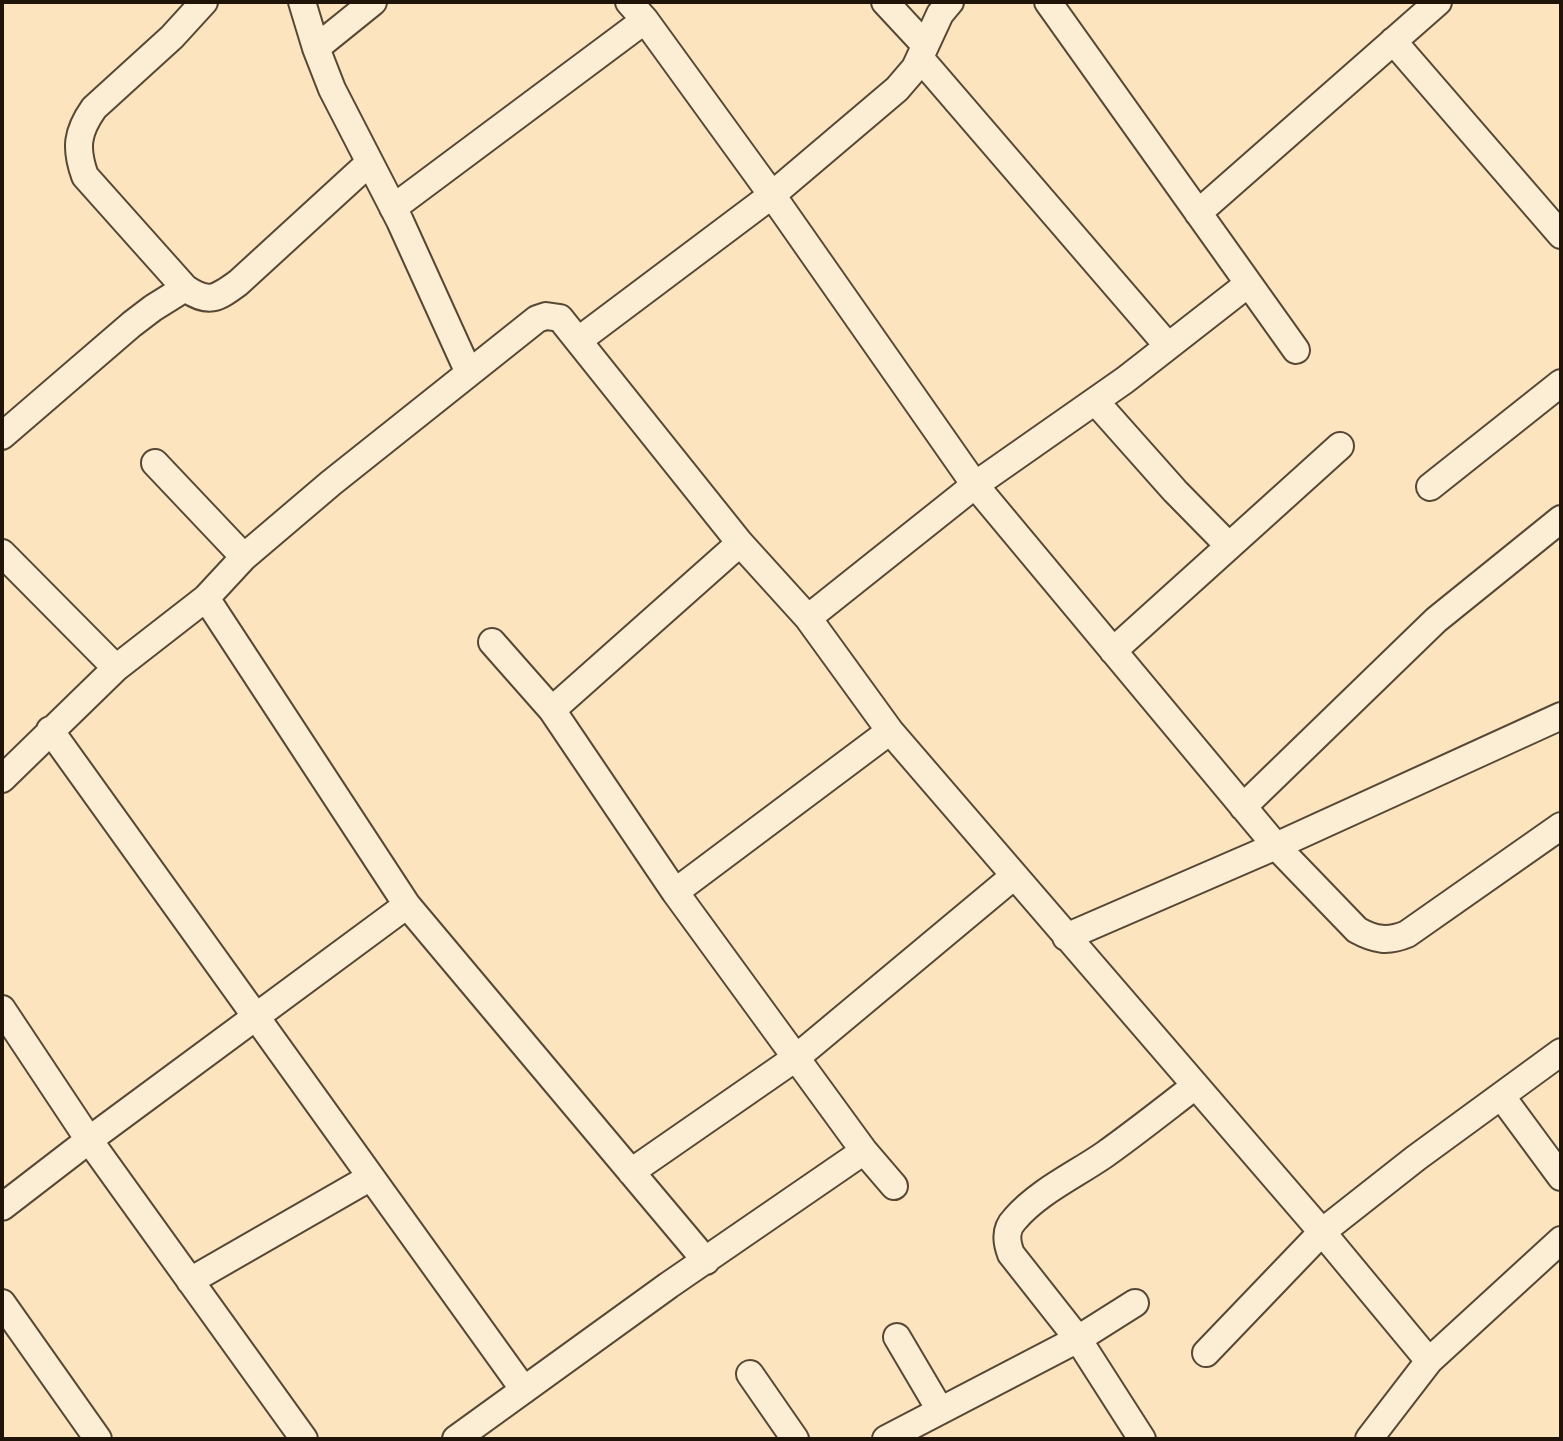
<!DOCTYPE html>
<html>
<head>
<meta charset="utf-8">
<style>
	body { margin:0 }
	#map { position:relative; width:1563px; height:1441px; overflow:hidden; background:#fbe4be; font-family:"Sorts Mill Goudy",serif }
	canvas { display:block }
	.frame { position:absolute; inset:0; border:4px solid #201409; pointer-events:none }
</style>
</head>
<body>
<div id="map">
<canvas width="1563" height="1441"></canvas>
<div class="frame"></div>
</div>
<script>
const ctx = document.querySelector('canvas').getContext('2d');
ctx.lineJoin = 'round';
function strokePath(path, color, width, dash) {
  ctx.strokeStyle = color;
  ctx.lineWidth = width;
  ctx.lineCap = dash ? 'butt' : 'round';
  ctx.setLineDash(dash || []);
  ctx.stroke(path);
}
const street = new Path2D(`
	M204 2 172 37 94 108C77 132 75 148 85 176L185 288C209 304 216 299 238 283L369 163
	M302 2 316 48 332 89 400 221 469 373
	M629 2 645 20 772 195 975 485 1276 846 1357 930C1375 940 1388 942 1407 934L1561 826
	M885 2 925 45
	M1048 2 1296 350
	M1393 41 1561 235
	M316 48 373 2
	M920 58 1168 346
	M393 208 645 20
	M1198 213 1438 2
	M579 340 772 195 897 89 915 68 940 14 950 2
	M1095 401 1175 491 1229 546
	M2 436 132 324 153 308 185 288
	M155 463 244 557
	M1430 487 1561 383
	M740 543 552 710 675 892 864 1151 894 1186
	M2 553 116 668
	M206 598 407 905 706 1261
	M808 618 975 485 1125 380 1248 284
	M492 642 552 710
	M1113 651 1340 446
	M50 730 524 1390
	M2 779 116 668 206 598 244 557 331 483 537 319 546 316 560 318 740 543 808 618 890 731 1322 1232 1429 1361
	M1243 807 1436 620 1561 519
	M675 892 890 731
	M1066 937 1276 846 1561 716
	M2 1009 89 1140 304 1439
	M1502 1097 1561 1177
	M631 1172 797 1057 1014 876
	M2 1207 89 1140 407 905
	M190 1281 371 1177
	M2 1303 98 1439
	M897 1337 940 1410
	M1206 1353 1322 1232 1416 1158 1561 1052
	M750 1374 795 1439
	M456 1439 669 1285 864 1151
	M886 1439 1078 1339 1135 1303
	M1142 1439 1078 1339 1011 1254C1006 1241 1005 1229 1015 1219 1038 1192 1075 1175 1104 1155 1135 1133 1165 1109 1195 1086
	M1369 1439 1429 1361 1561 1240`);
strokePath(street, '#574836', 30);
strokePath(street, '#fcedd5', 26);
</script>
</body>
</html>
